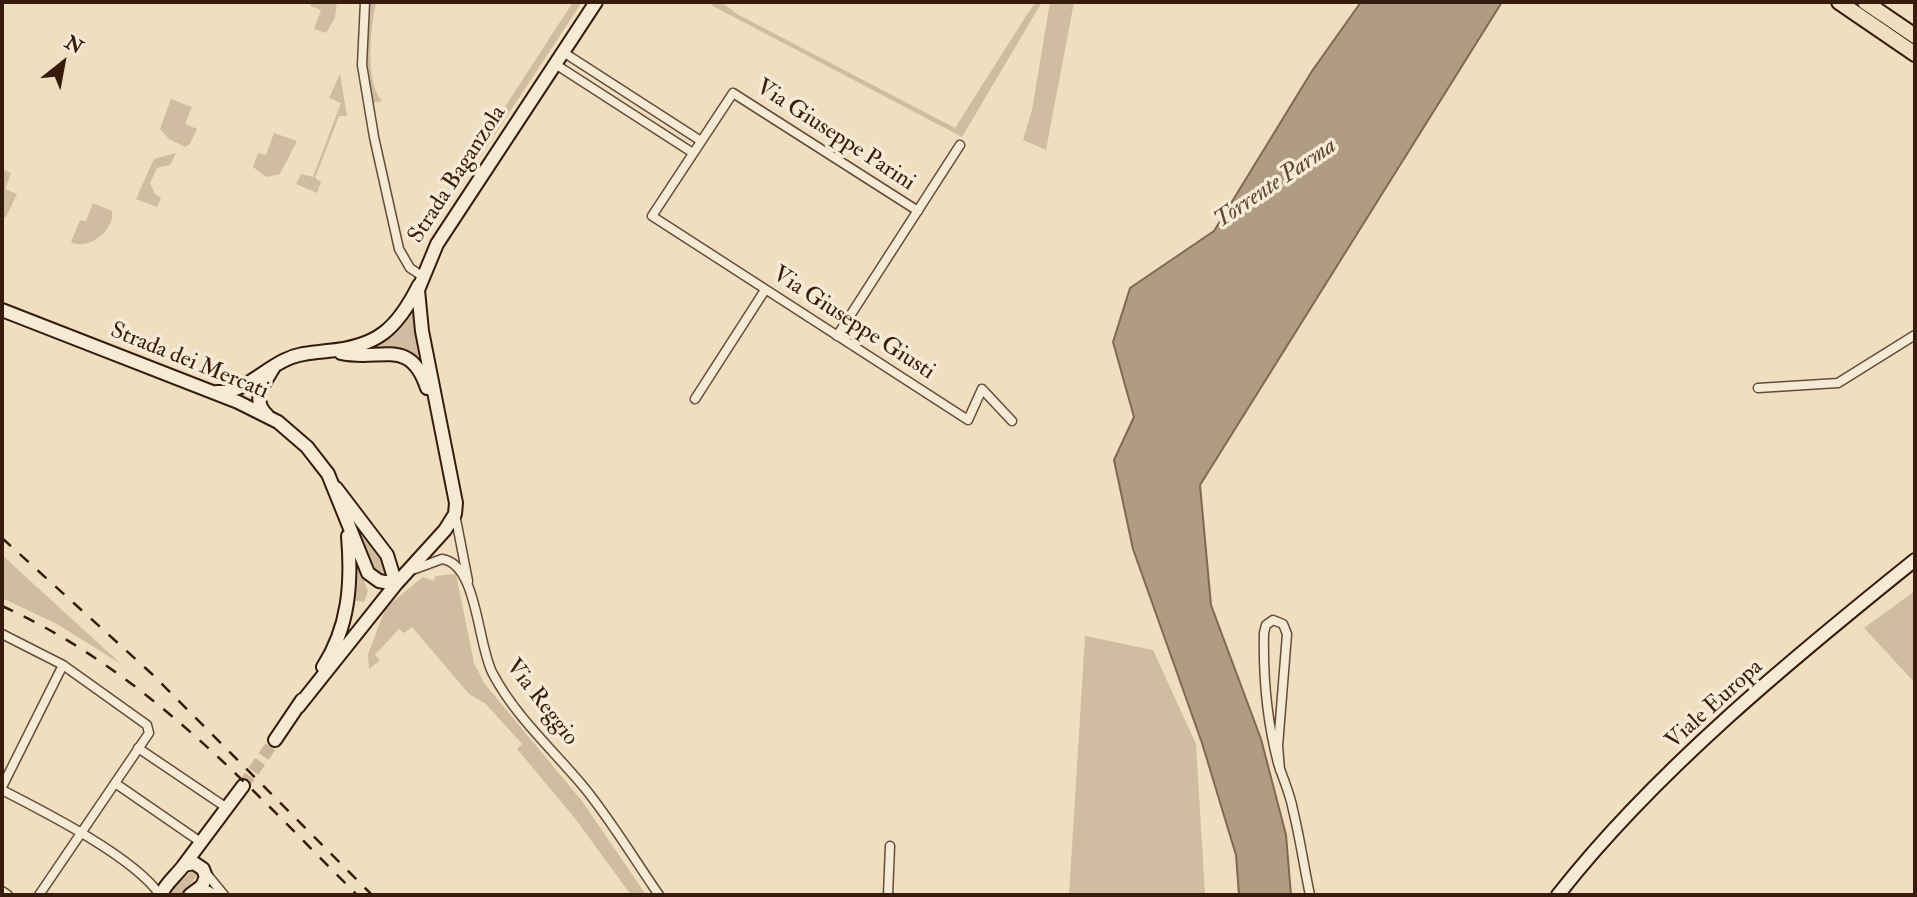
<!DOCTYPE html>
<html>
<head>
<meta charset="utf-8">
<style>
	body { margin:0 }
	#map { position:relative; width:1917px; height:897px; overflow:hidden; background:#efdebf; font-family:"IM FELL Double Pica",serif }
	canvas { display:block }
	.frame { position:absolute; inset:0; border:4px solid #371b0c; pointer-events:none }
	.north { position:absolute; left:28px; top:28px; width:70px; height:70px; -webkit-text-stroke:5px #f5ead5; paint-order:stroke; rotate:31deg; font-size:19px; font-weight:700; line-height:28px; text-align:center; color:#371b0c }
	.north::after { content:''; display:block; margin:auto; width:24px; height:32px; background:#371b0c; clip-path:polygon(50% 0,100% 100%,50% 72%,0 100%) }
</style>
</head>
<body>
<div id="map">
<canvas width="1917" height="897"></canvas>
<div class="frame"></div>
<div class="north">N</div>
</div>
<script>
const ctx = document.querySelector('canvas').getContext('2d');
ctx.lineJoin = 'round';
function fillPath(path, color) {
  ctx.fillStyle = color;
  ctx.fill(path, 'evenodd');
}
function strokePath(path, color, width, dash) {
  ctx.strokeStyle = color;
  ctx.lineWidth = width;
  ctx.lineCap = dash ? 'butt' : 'round';
  ctx.setLineDash(dash || []);
  ctx.stroke(path);
}
function drawText(font, color, halo, rows, align = 'center') {
  ctx.font = font + ' "IM FELL Double Pica",serif';
  ctx.lineWidth = 7;
  ctx.setLineDash([]);
  ctx.textBaseline = 'middle';
  ctx.strokeStyle = halo;
  ctx.fillStyle = color;
  for (const [text, x, y, turn = 0] of rows) {
    ctx.save();
    ctx.translate(x, y);
    ctx.rotate((+turn || 0) * Math.PI / 180);
    ctx.textAlign = isNaN(turn) ? turn : align;
    if (halo) ctx.strokeText(text, 0, 0);
    ctx.fillText(text, 0, 0);
    ctx.restore();
  }
}
const green = new Path2D(`
	M312 2H337L335 18 326 33 314 29 321 10 310 6Z
	M370 2H376C371 27 364 80 382 101L372 103 366 55Z
	M573 2H582L467 177 462 173Z
	M713 2H721L737 14 955 128 1026 16 1036 2H1042L962 137 711 5Z
	M1050 2H1074L1046 150 1023 140 1032 110Z
	M340 74 347 116H339L315 178 321 182 317 193 296 184 301 174 313 177 341 103 329 98Z
	M171 99 192 107 185 124 197 129 190 144 185 147 169 139 160 129Z
	M274 133 297 141 280 174 266 177 253 167 258 153 266 155Z
	M176 153 170 165 157 168 150 183 155 194 161 198 157 207 136 199 154 159Z
	M2 169 11 173 5 189 17 194 6 217H2Z
	M93 203 112 211C115 230 89 251 71 242L80 220 86 221Z
	M415 304 423 365 418 359 369 349 397 331Z
	M352 522 385 561 387 569 382 575 375 573Z
	M2 555 121 664 57 624 2 598Z
	M356 560 368 591 364 602 353 600Z
	M456 574 474 663 484 683 582 801 646 895H631L574 817 517 749 522 744 486 704 469 694 412 627 404 633 399 629 375 655 380 660 369 669 368 654 386 607 423 577 434 581 435 576Z
	M1915 591V683L1864 628Z
	M1085 636 1153 650 1196 744 1205 895H1069Z
	M192 870 198 875 181 895H168Z`);
const water = new Path2D(`
	M1361 2H1502L1200 485 1211 605 1261 739 1286 835 1291 895H1239L1236 855 1202 743 1133 549 1114 460 1134 417 1113 342 1130 288 1214 231 1312 71Z`);
const secondaryTunnel = new Path2D(`
	M243 786 275 740`);
const street = new Path2D(`
	M365 2 362 65 374 137 399 249 410 268 422 276
	M563 52 701 141
	M555 64 693 153
	M918 211 733 93 652 216 968 420 982 389 1012 421
	M837 336 960 145
	M1758 388 1838 383 1915 335
	M695 399 765 290
	M455 514 468 581
	M415 569 442 559C478 564 477 645 493 674 515 716 553 750 583 786 611 820 634 859 659 895
	M2 634 63 665 147 725 149 733 39 895
	M138 748 227 808
	M1280 770 1278 746 1287 634 1283 624 1273 620 1266 625 1264 633C1263 676 1267 721 1278 763 1283 779 1290 793 1293 810 1300 838 1304 867 1310 895
	M115 783 202 843
	M2 787 63 665
	M2 790C45 812 134 857 160 895
	M206 873 224 895
	M197 889H205L216 895
	M2 891 8 895
	M888 895 890 846`);
const secondary = new Path2D(`
	M2 310 238 402 278 422 307 447 328 474 368 573 379 581 396 584
	M341 353C380 362 410 336 427 388
	M217 392C242 394 263 370 285 360 298 353 313 353 327 351 377 347 397 329 419 285
	M267 415C250 400 265 382 274 367
	M336 488 387 555 396 584
	M323 667C349 627 352 583 348 536
	M298 707 396 584 445 530 455 514 456 503 422 331 418 290 437 244 596 2
	M275 740 302 700
	M184 865 243 786
	M161 895C164 885 177 875 184 865L194 863 203 869 206 877 202 886 190 895
	M1558 895C1654 772 1793 658 1915 560`);
const highway = new Path2D(`
	M1839 2 1915 54
	M1865 2 1915 36`);
const rail = new Path2D(`
	M2 538 152 674 372 895
	M2 606C146 671 248 786 357 895`);
const streetNames = [
	["Via Giuseppe Parini",835,136,33],
	["Strada Baganzola",458,175,-57],
	["Via Giuseppe Giusti",853,324,33],
	["Strada dei Mercati",189,362,22],
	["Via Reggio",541,703,52],
	["Viale Europa",1715,705,-42]
];
const waterNames = [
	["Torrente Parma",1276,184,-34]
];
fillPath(green, '#d0bda1');
fillPath(water, '#b09c82');
strokePath(water, '#806853', 2);
strokePath(secondaryTunnel, '#cab79b', 12, [12, 6]);
strokePath(street, '#654c39', 11);
strokePath(secondary, '#371b0c', 16);
strokePath(highway, '#371b0c', 18);
strokePath(street, '#f5ead5', 8);
strokePath(secondary, '#f5ead5', 12);
strokePath(highway, '#efdebf', 14);
strokePath(rail, '#371b0c', 2.5, [12, 12]);
drawText('23px', '#371b0c', '#f5ead5', streetNames);
drawText('italic 24px', '#614835', '#f5ead5', waterNames);
</script>
</body>
</html>
